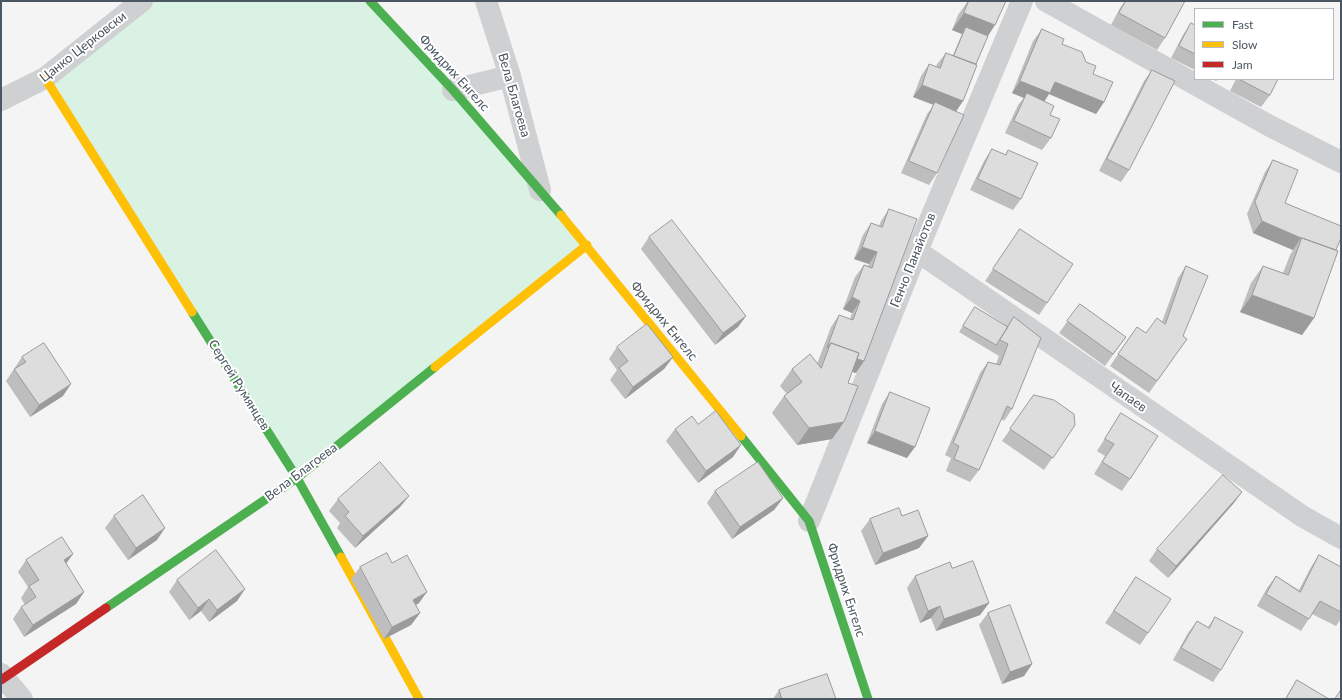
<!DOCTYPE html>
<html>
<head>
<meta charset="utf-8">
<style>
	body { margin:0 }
	#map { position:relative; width:1342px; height:700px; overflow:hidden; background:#f4f4f4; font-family:Lato,sans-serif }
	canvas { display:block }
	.frame { position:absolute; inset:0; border:2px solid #4a5661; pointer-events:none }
	.legend { position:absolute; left:1194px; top:8px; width:140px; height:72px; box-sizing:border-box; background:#fff; border:1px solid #b7bbc0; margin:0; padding:5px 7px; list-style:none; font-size:12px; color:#4a5661 }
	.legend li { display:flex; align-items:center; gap:8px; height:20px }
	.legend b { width:20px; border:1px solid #b7bbc0 }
</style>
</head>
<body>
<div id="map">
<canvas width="1342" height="700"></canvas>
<div class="frame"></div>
<ul class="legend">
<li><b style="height:5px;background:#4caf50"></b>Fast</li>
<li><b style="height:5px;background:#ffc107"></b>Slow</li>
<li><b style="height:5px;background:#c62828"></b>Jam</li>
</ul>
</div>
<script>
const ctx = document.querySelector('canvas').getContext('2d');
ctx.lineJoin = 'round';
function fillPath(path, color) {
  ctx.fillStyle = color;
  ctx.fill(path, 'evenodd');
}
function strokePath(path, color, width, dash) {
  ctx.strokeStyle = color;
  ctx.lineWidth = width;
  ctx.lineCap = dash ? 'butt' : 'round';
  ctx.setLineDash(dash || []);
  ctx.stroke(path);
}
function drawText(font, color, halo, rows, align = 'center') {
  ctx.font = font + ' Lato,sans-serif';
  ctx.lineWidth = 4;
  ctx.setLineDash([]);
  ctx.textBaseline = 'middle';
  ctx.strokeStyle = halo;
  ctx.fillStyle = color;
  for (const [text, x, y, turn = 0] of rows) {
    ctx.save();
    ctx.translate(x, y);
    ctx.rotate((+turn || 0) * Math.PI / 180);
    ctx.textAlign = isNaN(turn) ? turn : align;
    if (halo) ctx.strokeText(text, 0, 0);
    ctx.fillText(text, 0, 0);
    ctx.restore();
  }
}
const green = new Path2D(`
	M131 1H370L587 245 297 478 45 78Z`);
const street = new Path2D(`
	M486 1 510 76 540 190
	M1046 1 1268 125 1341 162
	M453 90 510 76
	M1 100 45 78 142 1
	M917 251 1302 516 1341 538
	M809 521 917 251 1022 1
	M1 674 22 699`);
const fast = new Path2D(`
	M370 1 453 90 561 215
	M192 312 297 478 341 557
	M741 436 809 521 868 699
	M106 608 297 478 435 367`);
const slow = new Path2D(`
	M45 78 192 312
	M561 215 741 436
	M435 367 587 245
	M341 557 419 699`);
const jam = new Path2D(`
	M1 680 106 608`);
const wall = new Path2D(`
	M968 1H1006L988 36 976 64 963 101 956 111 937 173 929 185 901 173 927 114 934 105 913 97 921 76 929 64 936 67 937 64 946 53 953 55 962 34 952 30 958 15Z
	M1125 1H1185L1165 38 1157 50 1111 25 1120 8Z
	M1191 23 1195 25V70L1171 58 1183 35Z
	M1042 29 1086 62 1093 74 1104 102 1096 114 1049 94 1044 102 1050 115 1051 138 1042 150 1005 133 1018 105 1024 98 1012 93 1033 41Z
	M1152 70 1129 170 1121 182 1099 171 1144 81Z
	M1212 79H1218L1216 81Z
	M1236 79H1278L1270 95 1261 107 1230 91Z
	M992 149 1005 155 1008 150 1021 199 1013 210 970 190 984 161Z
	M1273 160 1285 203 1336 250 1314 318 1302 335 1240 312 1251 283 1263 266 1283 273 1290 255 1293 250 1253 233 1247 214 1265 172Z
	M889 209 856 373 852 372 848 383 844 422 832 439 797 445 772 413 784 396 787 394 780 386 792 369 817 364 831 327 839 315 850 319 852 313 843 309 855 277 864 265 868 266 869 264 854 259 863 235 871 223 879 226 881 221Z
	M1020 229 1047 303 1039 315 985 281Z
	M649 237 746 316 738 327 715 345 641 249Z
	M1186 266 1183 336 1187 339 1149 393 1110 366 1137 327 1146 333 1162 322 1178 278Z
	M1080 304 1126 337 1105 366 1059 333Z
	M975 307 1007 326 1014 317 1012 409 1004 421 1001 419 979 470 970 482 946 471 951 458 945 455 980 373 988 362 996 364 999 356 959 332Z
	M617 347 673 357 664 369 625 399 610 380 617 370 609 359Z
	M22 357 63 396 30 417 6 381Z
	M890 392 907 458 867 443 882 404Z
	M1034 395 1075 425 1044 470 1002 441Z
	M1121 413 1130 479 1122 491 1094 474 1105 456 1097 451Z
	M675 429 733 457 698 483 666 441Z
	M715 491 783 498 774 510 732 539 707 503Z
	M1242 492 1233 504 1168 578 1149 561 1157 549Z
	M409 496 400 507 355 548 337 528 340 523 329 511 338 499Z
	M114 516 157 540 128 560 105 528Z
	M902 516 928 536 919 548 875 565 861 531 870 519Z
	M73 554 66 564 84 592 76 604 24 637 13 619 21 607 25 605 21 598 28 587 18 572 26 560Z
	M1319 555 1341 567V619L1336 626 1312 614 1301 631 1257 606 1267 588 1276 576 1299 590 1311 567Z
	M392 563 419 603 416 605 420 613 411 625 384 639 351 579 360 567Z
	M952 568 989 603 980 615 936 631 931 618 920 623 907 588 915 576Z
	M1136 577 1148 633 1140 645 1105 623Z
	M177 580 245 589 237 601 209 622 201 611 189 620 169 592Z
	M988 613 1032 664 1024 676 1002 684 979 625Z
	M1215 617 1221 670 1213 682 1173 660 1188 633 1197 621 1208 627Z
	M1297 680 1329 699H1285Z
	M779 690 836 699H773Z`);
const shadedWall = new Path2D(`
	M964 13 995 25 984 42 966 27 962 34 952 30Z
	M1020 81 1055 82 1104 102 1096 114 1049 94 1042 105 1027 93 1024 98 1012 93Z
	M922 85 963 101 955 113 935 102 934 105 913 97Z
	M1262 221 1301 238 1293 250 1253 233Z
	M862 247 877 252 869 264 854 259Z
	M1252 295 1314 318 1302 335 1240 312Z
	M852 297 860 301 852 313 843 309Z
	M746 316 738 327 715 345 723 333Z
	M829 348 864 361 856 373 824 362Z
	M673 357 664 369 625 399 633 387Z
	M71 384 63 396 30 417 39 405Z
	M844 422 832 439 797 445 809 428Z
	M875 431 915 447 907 458 867 443Z
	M741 445 733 457 698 483 706 471Z
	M1242 492 1233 504 1168 578 1176 566Z
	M409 496 400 507 355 548 363 536Z
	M783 498 774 510 732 539 740 527Z
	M165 528 157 540 128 560 136 548Z
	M928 536 919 548 875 565 883 553Z
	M73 554 64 566V560Z
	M245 589 237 601 209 622 217 610Z
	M84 592 76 604 24 637 33 625Z
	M427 592 419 603 404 612 413 600Z
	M209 599 201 611 189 620 198 608Z
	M989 603 980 615 936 631 944 619Z
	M940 606 931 618 920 623 928 611Z
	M420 613 411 625 384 639 392 627Z
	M1032 664 1024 676 1002 684 1010 672Z`);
const building = new Path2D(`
	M969 1H977L979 2 980 1H1006L995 25 964 13Z
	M1126 1H1185L1165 38 1119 13Z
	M1191 23 1195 25V54L1179 46Z
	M966 27 988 36 976 64 954 56Z
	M1042 29 1064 39 1062 44 1082 52 1086 62 1096 66 1093 74 1113 82 1104 102 1055 82 1050 93 1020 81Z
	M946 53 977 65 963 101 922 85 929 64 940 68Z
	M1152 70 1175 81 1129 170 1107 159Z
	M1239 79H1278L1270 95Z
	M1027 93 1054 106 1050 115 1060 119 1051 138 1014 121Z
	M935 102 964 115 937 173 909 161Z
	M992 149 1006 155 1008 150 1038 163 1021 199 978 179Z
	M1273 160 1298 170 1285 203 1341 226V238L1336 250 1302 238H1301L1262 221 1255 202Z
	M889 209 917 219 864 361 857 359 859 353 831 343 827 348 839 315 853 320 860 301 852 297 864 265 872 268 877 252 862 247 871 223 882 227Z
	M672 220 746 316 723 333 649 237Z
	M1020 229 1073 264 1047 303 993 269Z
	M1302 238 1338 251 1314 318 1252 295 1263 266 1288 275Z
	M1186 266 1208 276 1183 336 1187 339 1157 381 1118 354 1137 327 1146 333 1157 318 1165 324Z
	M1080 304 1126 337 1113 354 1067 321Z
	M975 307 1008 327 996 345 963 326Z
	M1014 317 1041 338 1012 409 1007 406 979 470 954 459 959 446 953 443 988 362 1000 365 1008 344 1000 340Z
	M647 324 673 357 633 387 619 368 628 361 617 347Z
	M44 343 71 384 39 405 14 369 26 362 22 357Z
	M831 343 859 353 848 383 858 386 844 422 809 428 784 396 802 382 792 369 810 354 821 368Z
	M890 392 930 408 915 447 875 431Z
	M1034 395 1054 400 1074 414 1075 425 1053 458 1010 429Z
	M716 411 741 445 706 471 675 429 692 416 698 424Z
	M1121 413 1158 436 1130 479 1102 462 1114 444 1105 439Z
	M380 462 409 496 363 536 345 516 349 512 338 499Z
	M758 462 783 498 740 527 715 491Z
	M1223 475 1242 492 1176 566 1157 549Z
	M143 495 165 528 136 548 114 516Z
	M899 508 902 516 918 510 928 536 883 553 870 519Z
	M62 537 73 554 64 560 84 592 33 625 21 607 36 597 29 586 39 580 26 560Z
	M216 550 245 589 217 610 209 599 198 608 177 580Z
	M387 553 392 563 407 555 427 592 413 600 420 613 392 627 360 567Z
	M1319 555 1341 567V612L1320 601 1309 619 1266 594 1276 576 1300 592Z
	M973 561 989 603 944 619 940 606 928 611 915 576 950 562 952 568Z
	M1136 577 1171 599 1148 633 1114 611Z
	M1010 605 1032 664 1010 672 988 613Z
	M1215 617 1243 632 1221 670 1181 648 1197 621 1209 628Z
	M827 674 836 699H782L779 690Z
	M1297 680 1329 699H1286Z
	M1341 690V699H1335Z`);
const streetNames = [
	["Цанко Церковски",83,47,-38],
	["Фридрих Енгелс",454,73,48],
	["Вела Благоева",514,95,74],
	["Генчо Панайотов",913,260,-68],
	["Фридрих Енгелс",664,321,51],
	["Сергей Румянцев",239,385,58],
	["Чапаев",1128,397,35],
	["Вела Благоева",301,472,-37],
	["Фридрих Енгелс",846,590,72]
];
fillPath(green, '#d9f2e3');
strokePath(street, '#ced0d2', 22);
strokePath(fast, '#4caf50', 9);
strokePath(slow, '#ffc107', 9);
strokePath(jam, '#c62828', 9);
fillPath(wall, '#bebebf');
fillPath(shadedWall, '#9b9b9b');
fillPath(building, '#ddddde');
strokePath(building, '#9b9b9b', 1);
drawText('13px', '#4a5661', '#fff', streetNames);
</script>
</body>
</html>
